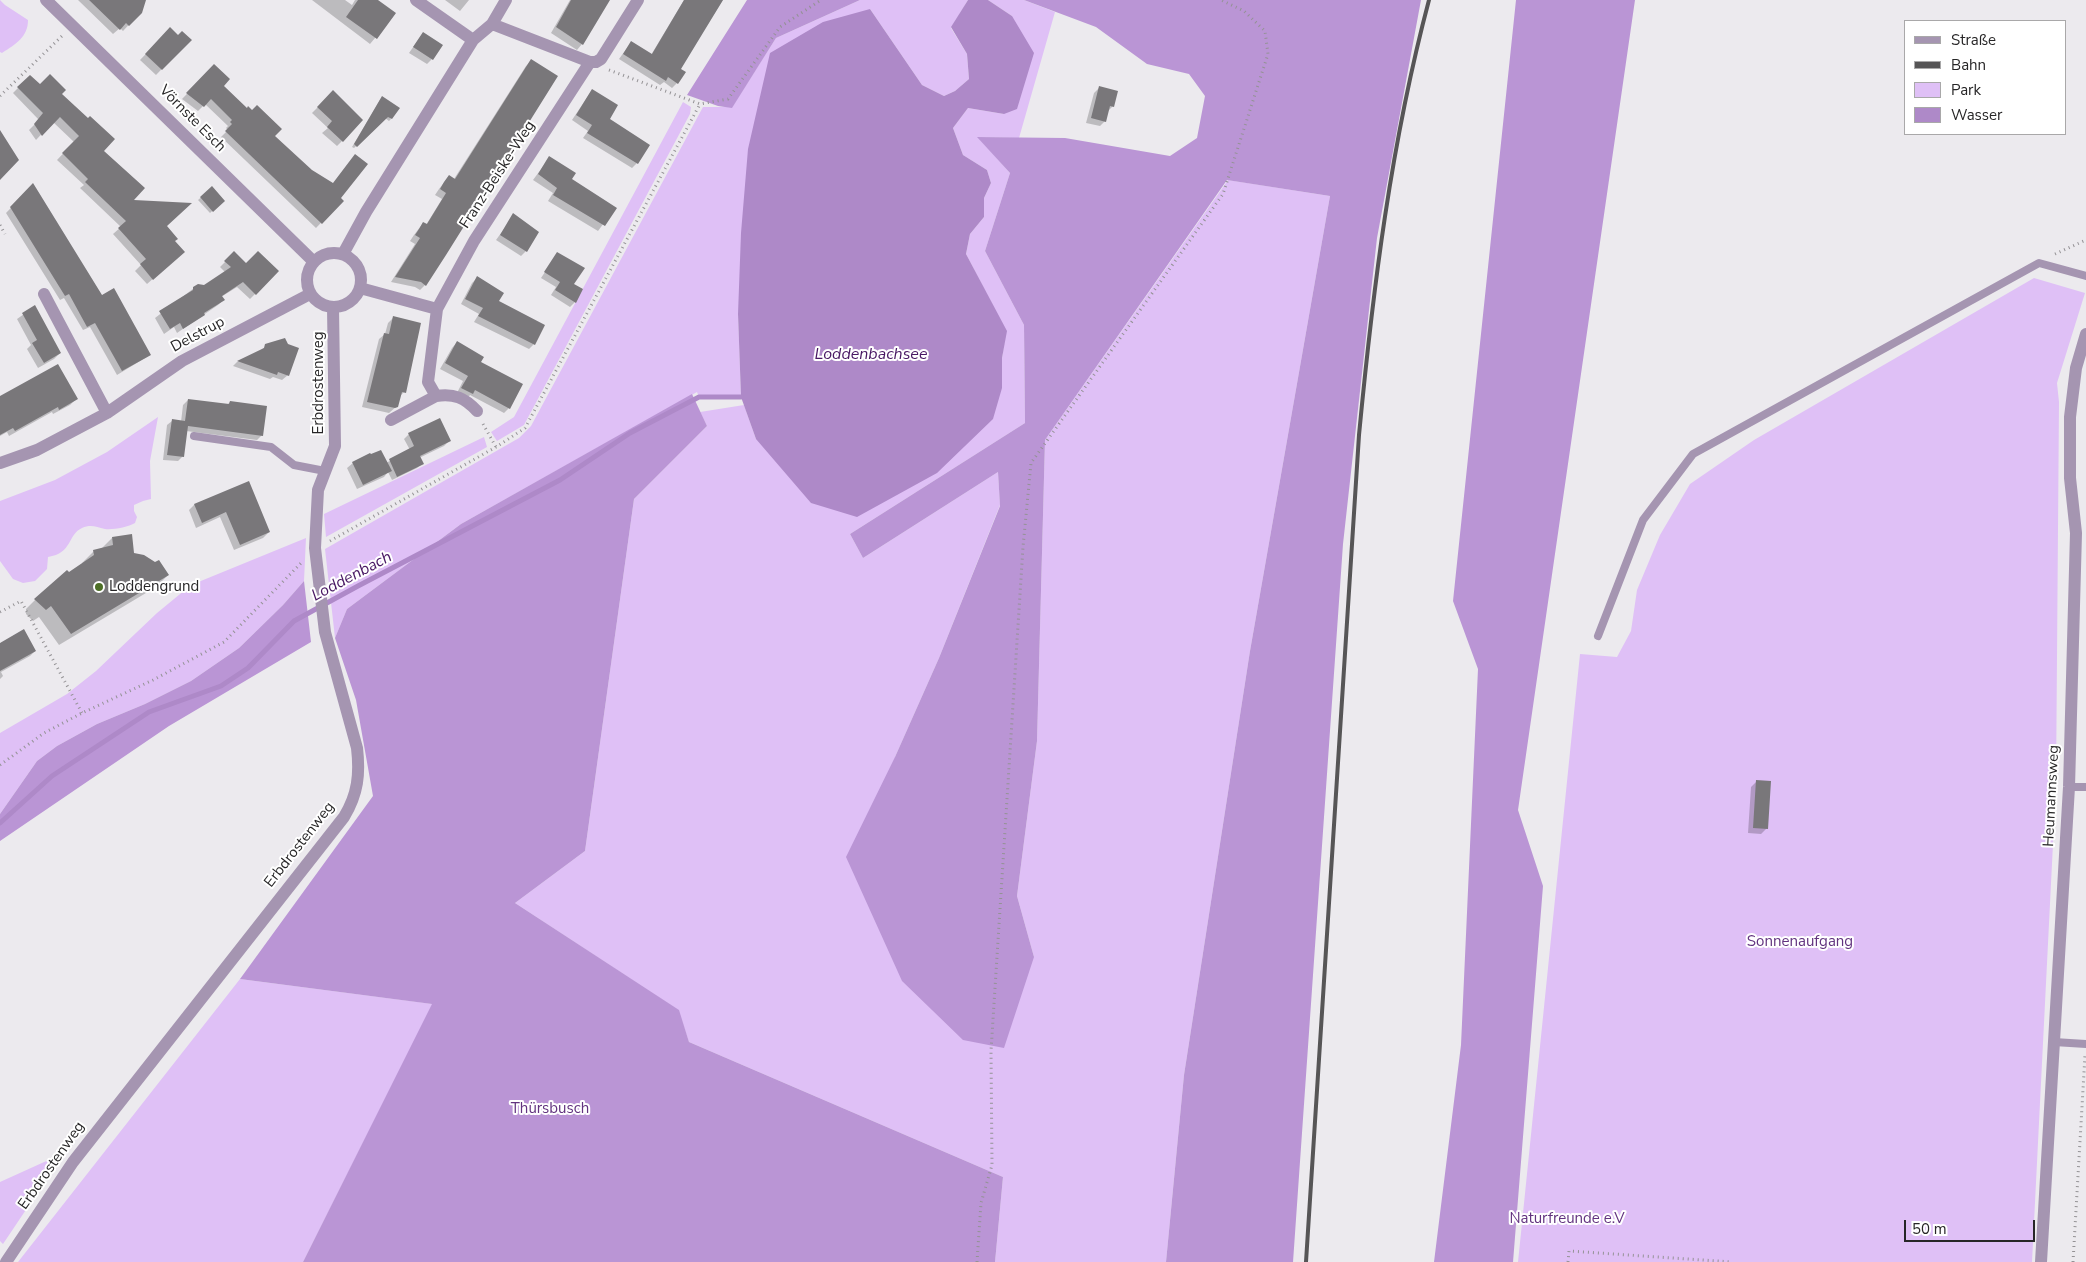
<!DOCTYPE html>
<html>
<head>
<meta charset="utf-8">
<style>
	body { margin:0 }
	#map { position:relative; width:2086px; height:1262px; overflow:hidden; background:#eceaee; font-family:"Nunito Sans",sans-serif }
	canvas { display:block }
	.legend { position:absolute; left:1904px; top:20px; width:162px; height:115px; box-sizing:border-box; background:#fff; border:1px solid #a9a8a9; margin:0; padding:6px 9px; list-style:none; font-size:15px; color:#272627 }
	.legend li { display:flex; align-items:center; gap:10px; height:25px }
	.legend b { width:25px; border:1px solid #a9a8a9 }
	.scale { position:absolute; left:1904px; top:1220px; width:131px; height:22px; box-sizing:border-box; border:2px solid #272627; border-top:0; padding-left:6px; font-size:15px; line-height:18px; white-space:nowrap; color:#272627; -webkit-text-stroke:4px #fff; paint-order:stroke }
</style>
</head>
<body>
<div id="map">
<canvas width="2086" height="1262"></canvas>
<ul class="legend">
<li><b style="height:6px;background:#a595b1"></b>Straße</li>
<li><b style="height:6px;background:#565556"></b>Bahn</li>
<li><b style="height:14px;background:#dfc0f6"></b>Park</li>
<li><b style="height:14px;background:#ae89c8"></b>Wasser</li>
</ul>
<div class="scale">50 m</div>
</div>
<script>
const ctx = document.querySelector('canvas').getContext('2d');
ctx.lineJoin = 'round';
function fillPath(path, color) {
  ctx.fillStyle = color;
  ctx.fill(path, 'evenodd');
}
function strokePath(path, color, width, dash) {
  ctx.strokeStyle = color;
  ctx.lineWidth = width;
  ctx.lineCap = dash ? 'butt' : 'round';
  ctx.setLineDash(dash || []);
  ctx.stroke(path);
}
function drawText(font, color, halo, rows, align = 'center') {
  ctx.font = font + ' "Nunito Sans",sans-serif';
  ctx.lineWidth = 4;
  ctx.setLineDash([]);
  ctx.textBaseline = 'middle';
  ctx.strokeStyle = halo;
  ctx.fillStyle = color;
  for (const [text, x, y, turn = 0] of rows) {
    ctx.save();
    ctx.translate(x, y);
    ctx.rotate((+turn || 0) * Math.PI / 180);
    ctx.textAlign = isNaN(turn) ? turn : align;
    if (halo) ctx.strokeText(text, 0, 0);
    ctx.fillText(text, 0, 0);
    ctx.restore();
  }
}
const green = new Path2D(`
	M0 0 5 5 28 20C28 37 16 44 2 53L0 52Z
	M860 0H968L951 28 967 54 969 79 955 91 944 96 922 85 870 9 738 313 741 397H699L697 392 461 524 347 609 335 638 325 549 519 438 531 426 703 107H732L776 38Z
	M988 0H1024L1055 12 1019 138 978 137 1010 173 985 251 1024 325 1025 423 850 534 863 558 998 472 1000 505 939 658 895 757 1034 957 1017 896 1037 741 1045 440 1228 180 1330 196 1250 651 1184 1075 1166 1262H995L1003 1177 689 1042 678 1010 515 903 585 851 634 499 707 426 700 412 744 405 756 439 1002 388V358L1006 331 966 254 970 234 984 217V198L991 183 987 170 963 155 953 128 968 108 1004 114 1012 16Z
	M683 102 691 107 690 114 524 425 497 441 491 432 514 417Z
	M2034 278 2085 293 2057 383 2059 402 2056 784 2032 1262H1518L1580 654 1617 657 1631 631 1637 590 1660 535 1690 484 1754 440Z
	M158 417 150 461 151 499 143 501 134 505V511L137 517 135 523C128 527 113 530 105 529 96 527 91 524 82 528 67 535 73 553 48 557L47 569 35 581 23 583 13 579 0 561V501L55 480 107 452Z
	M484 437 487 447 326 537 324 514Z
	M306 538 304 581 283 605 239 648 191 681 145 704 97 724 57 746 37 761 0 814V733L67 694 96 671 157 613 191 585Z
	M240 979 433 1004 303 1262H18Z
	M64 1153 3 1244 0 1241V1182Z`);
const forest = new Path2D(`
	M747 0H860L776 38 732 108 718 106 687 95Z
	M1024 0H1421L1377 238 1343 544 1293 1262H1166L1184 1075 1250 651 1330 196 1227 180 1045 440 1037 741 1017 896 1034 957 1004 1048 963 1040 902 981 846 857 895 757 939 658 1000 506 998 472 863 558 850 534 1025 423 1024 325 985 251 1010 173 977 137 1065 138 1170 156 1197 138 1205 96 1189 74 1147 64 1096 27Z
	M1516 0H1635L1518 810 1543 886 1513 1262H1434L1461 1045 1478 669 1453 601Z
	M692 394 707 426 634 499 585 851 515 903 679 1010 689 1042 1003 1177 995 1262H303L432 1004 240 979 373 796 356 700 335 638 347 609 461 524Z
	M304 581 311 642 169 726 0 841V814L37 761 57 746 97 724 145 704 191 681 239 648 283 605Z`);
const water = new Path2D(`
	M968 0H988L1012 16 1034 53 1017 109 1004 114 968 108 953 128 963 155 987 170 991 183 984 198V217L970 234 966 254 1007 331 1002 358V388L993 419 937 473 857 517 811 503 756 439 741 397 738 314 741 233 748 149 770 53 823 22 870 9 922 85 944 96 955 91 969 79 967 54 951 27Z`);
const shadow = new Path2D(`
	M78 0H144L140 13 123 31 120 28 113 34Z
	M312 0H345L352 5 355 0H376L395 14 370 44Z
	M445 0H469L460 11Z
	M570 0H608L582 44 577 50 551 33Z
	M684 0H723L679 69 677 83 672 88 664 82 660 85 619 59 627 48 651 55Z
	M170 29 178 36 190 40 156 75 140 60Z
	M423 33 432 59 427 64 409 53Z
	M531 61 425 285 420 290 415 287 391 282 415 244 410 241 414 235 423 223 426 225 442 199 435 195 439 189 449 176 454 179 526 66Z
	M214 66 222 86 342 201 316 228 221 137 228 130 226 128 228 126 205 104 198 111 182 99Z
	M30 76 40 86 60 94 103 151 131 201 165 226 174 241 178 257 147 284 135 271 141 265 113 234 121 227 80 188 84 185 57 160 74 142 53 122 36 140 29 130 39 120 13 93Z
	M1100 87 1113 106 1108 111 1105 121 1100 126 1086 123 1094 93Z
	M592 90 608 120 637 163 632 168 583 138 588 131 572 120Z
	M333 92 342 141 337 146 322 133 328 128 312 113Z
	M380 100 391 119 389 121 385 118 354 148 352 147Z
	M550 157 570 180 615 208 598 231 548 201 553 193 533 180Z
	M33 185 102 296 150 355 117 375 90 327 83 330 64 298 60 300 6 213Z
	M212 188 223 201 210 213 198 200Z
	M514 215 526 251 521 256 496 240Z
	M234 253 246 265 278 271 250 299 237 287 221 297 223 300 218 305 177 333 174 327 164 334 155 318 194 288 204 286 225 272 220 267Z
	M557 254 573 284 575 302 570 307 551 295 556 287 541 278Z
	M477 278 534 344 529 349 474 322 479 314 461 304 472 283Z
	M34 307 60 353 54 359 38 368 27 349 31 345 17 319Z
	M393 318 404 392 399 397 397 406 389 413 362 407 379 339 385 334 388 323Z
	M457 342 479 363 509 408 504 413 470 395 467 399 457 393 463 381 440 369 452 348Z
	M266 346 288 375 282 380 273 377 270 379 233 366 237 362 260 351Z
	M0 398 76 399 70 405 53 414 52 412 9 436 7 432 0 436Z
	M188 400 227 405 230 402 262 435 257 440 186 431 183 456 178 461 163 460 167 425 172 421 181 422 183 405Z
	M409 434 449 441 444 446 419 458 422 464 417 468 392 480 388 472 384 477 357 489 347 468 353 463H386L410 450 404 439Z
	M248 483 269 532 263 538 234 550 220 517 196 528 189 510 194 505Z
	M112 538 133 554 168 575 156 587 59 645 39 617 33 621 26 614V609L38 597 82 565V563L94 551 101 549Z
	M0 644 35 651 30 656 1 672 3 676 0 679Z
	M1757 781 1767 828 1761 834 1748 833 1751 787Z`);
const stream = new Path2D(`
	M0 823 52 776 149 712 221 686 248 668 294 621 358 586 560 480 630 433 699 397H741`);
const building = new Path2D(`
	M89 0H146L142 13 129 26 126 23 120 30Z
	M358 0H378L396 13 377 39 346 17Z
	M571 0H610L583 45 556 27Z
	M684 0H723L681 69 686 72 678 84 668 77 666 81 623 54 631 41 652 54Z
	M170 27 178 35 182 31 192 40 162 70 145 54Z
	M423 32 443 45 433 60 413 47Z
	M531 59 558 76 446 255 426 286 421 282 395 277 420 238 415 235 419 229 423 222 427 224 446 193 440 189 444 182 449 175 455 179Z
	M214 64 230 79 224 86 247 108 248 106 252 110 257 105 282 129 275 136 312 170 333 183 355 154 368 164 341 198 344 201 322 224 225 131 232 124 230 122 232 120 211 99 204 107 186 93Z
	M50 74 66 90 62 94 88 118 90 116 115 139 104 151 145 188 134 200 192 203 167 226 178 239 175 241 185 252 153 280 140 264 146 259 118 228 126 221 85 182 88 179 62 153 79 136 60 117 42 136 34 124 43 113 17 87 30 75 40 84Z
	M1099 86 1118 91 1114 107 1110 106 1106 122 1091 118Z
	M592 89 618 105 610 119 650 145 638 164 587 133 592 125 576 115Z
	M333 90 363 120 343 142 327 127 332 121 317 107Z
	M382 96 400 108 392 119 388 117 357 147 354 144Z
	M0 130 19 160 0 180Z
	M549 156 576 173 572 179 617 208 605 226 553 195 557 188 538 174Z
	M33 183 102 295 114 288 151 355 122 371 95 323 87 327 69 294 65 296 10 207Z
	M212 186 225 201 213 212 200 197Z
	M513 213 539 232 527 252 500 235Z
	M234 251 246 263 258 251 279 271 256 295 243 282 222 296 225 300 204 313 205 315 183 329 180 323 170 329 159 311 193 290V287L198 284 204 285 231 267 224 261Z
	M557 252 585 268 574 284 583 289 576 303 555 290 560 282 544 272Z
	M477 276 504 293 499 301 545 325 535 345 478 316 483 308 465 299Z
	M35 305 61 353 44 363 32 343 37 340 22 313Z
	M393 316 421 323 406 393 402 392 398 407 395 408 367 402 384 333 389 334Z
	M285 338 288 344 299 348 289 376 278 372 277 375 237 361 264 348 265 344Z
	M457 341 484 357 481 362 523 384 510 409 475 390 473 394 461 388 468 376 445 363Z
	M58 364 78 399 59 410 58 407 15 431 13 428 0 435V396Z
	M188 399 229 404 230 401 267 406 263 436 188 426 184 457 167 455 172 419 185 421Z
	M440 418 451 441 420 456 424 464 397 477 389 459 414 446 408 433Z
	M381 450 392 471 363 485 352 462 370 453 371 454Z
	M249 481 270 532 240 545 226 512 202 523 194 504Z
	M132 534 134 553 144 555 155 562 159 560 169 575 71 634 51 606 46 610 34 599 67 570 69 572 94 555 93 550 113 545 112 537Z
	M24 629 36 651 0 671V643Z
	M1756 780 1771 781 1768 829 1753 828Z`);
const path = new Path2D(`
	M609 70 700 104 728 99 780 27 821 0
	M0 96 62 36
	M0 225 5 234
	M2055 254 2086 240
	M483 424 496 447
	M330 541 496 447 525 428 700 104
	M0 612 21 601 82 713
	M0 765 44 733 82 713 153 680 224 642 303 561
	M977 1262 981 1203 992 1165 991 1051 1023 547 1031 463 1223 194 1268 54 1265 31 1244 11 1221 0
	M1568 1262 1569 1251 1732 1262
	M2073 1262 2085 1055`);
const service = new Path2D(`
	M194 436 271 447 294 465 325 471
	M1598 636 1643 520 1693 454 2039 263 2086 276
	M2069 787H2086
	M2054 1042 2086 1044`);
const minor = new Path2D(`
	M46 0 313 261
	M416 0 473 40
	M492 24 590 62H596L601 59 638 0
	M307 280a27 27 0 1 1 54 0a27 27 0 1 1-54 0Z
	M343 254 366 212 473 40 492 24 506 0
	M360 288 437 309 474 241 590 62
	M44 294 107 413
	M437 309 428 382 436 396C454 393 465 398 477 411
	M391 420 436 396
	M0 463 37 450 107 413 182 361 310 294
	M6 1262 73 1162 344 817C358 794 360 774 357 748L325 632 315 548 318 490 335 446 333 307`);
const tertiary = new Path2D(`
	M2041 1262 2069 787 2076 533 2070 478V417L2076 368 2086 334`);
const rail = new Path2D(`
	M1306 1262 1359 435C1373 289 1391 143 1429 0`);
const markers = [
	[99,587,5,"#4d6f27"]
];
const streetNames = [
	["Vörnste Esch",192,119,45],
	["Franz-Beiske-Weg",498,175,-57],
	["Delstrup",198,335,-28],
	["Erbdrostenweg",319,383,-90],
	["Heumannsweg",2052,796,-87],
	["Erbdrostenweg",300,845,-52],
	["Erbdrostenweg",52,1166,-55]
];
const poiNames = [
	["Loddengrund",109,587]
];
const parkNames = [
	["Sonnenaufgang",1800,942],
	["Thürsbusch",550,1109],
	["Naturfreunde e.V",1567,1219]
];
const waterNames = [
	["Loddenbachsee",871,355],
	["Loddenbach",352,577,-28]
];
fillPath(green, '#dfc0f6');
fillPath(forest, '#ba95d5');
fillPath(water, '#ae89c8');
fillPath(shadow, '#0003');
strokePath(stream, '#ae89c8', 5);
fillPath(building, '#79777a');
strokePath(path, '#949295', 3, [1, 4]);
strokePath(service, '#a595b1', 8);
strokePath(minor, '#a595b1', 12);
strokePath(tertiary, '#a595b1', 12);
strokePath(rail, '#565556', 4);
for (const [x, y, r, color] of markers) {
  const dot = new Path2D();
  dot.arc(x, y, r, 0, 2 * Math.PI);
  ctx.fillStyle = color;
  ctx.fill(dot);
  strokePath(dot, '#fff', 2);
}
drawText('15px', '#272627', '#fff', streetNames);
drawText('15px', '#272627', '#fff', poiNames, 'left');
drawText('15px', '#62337f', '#fff', parkNames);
drawText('italic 16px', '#481763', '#fff', waterNames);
</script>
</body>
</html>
